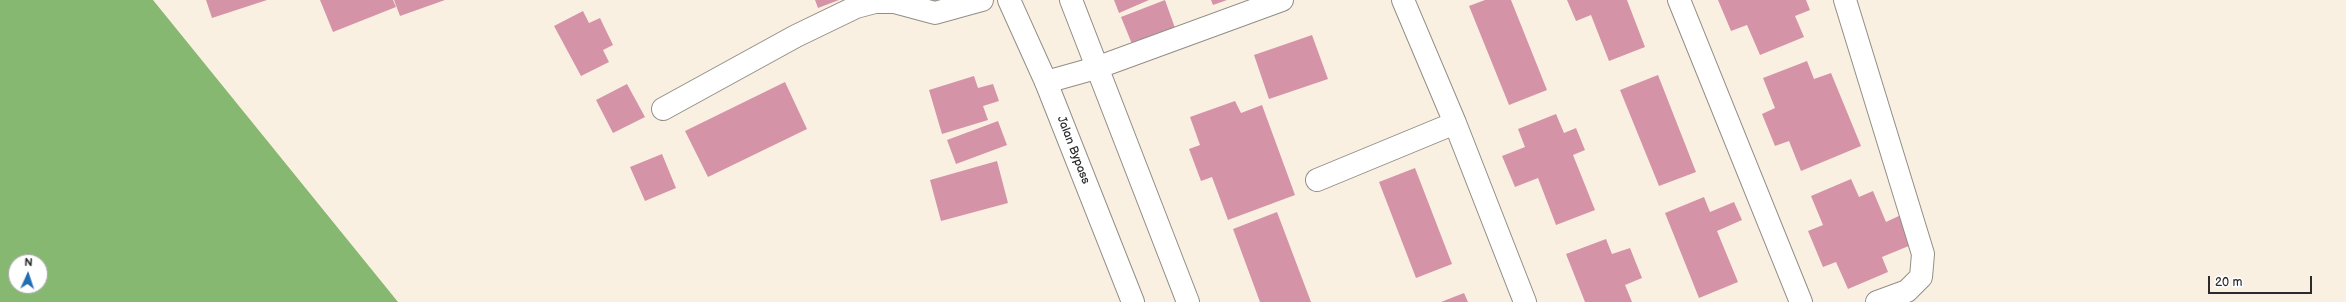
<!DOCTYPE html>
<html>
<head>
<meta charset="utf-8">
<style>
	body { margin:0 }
	#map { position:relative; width:2346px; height:302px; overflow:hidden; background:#faf0e2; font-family:"Balsamiq Sans",sans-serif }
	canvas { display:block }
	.north { position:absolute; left:8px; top:254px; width:40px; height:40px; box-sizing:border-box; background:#fff; border:1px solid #aaa; border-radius:50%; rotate:3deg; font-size:11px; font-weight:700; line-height:16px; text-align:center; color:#2b2b2b }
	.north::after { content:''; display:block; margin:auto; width:14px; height:18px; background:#1f6fb2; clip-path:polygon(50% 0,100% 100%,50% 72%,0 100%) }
	.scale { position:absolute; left:2208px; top:276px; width:104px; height:18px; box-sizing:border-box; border:2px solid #2b2b2b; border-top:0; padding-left:5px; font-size:12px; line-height:14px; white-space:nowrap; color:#2b2b2b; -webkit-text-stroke:3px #fff; paint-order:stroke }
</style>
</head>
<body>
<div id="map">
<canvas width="2346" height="302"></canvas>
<div class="north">N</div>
<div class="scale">20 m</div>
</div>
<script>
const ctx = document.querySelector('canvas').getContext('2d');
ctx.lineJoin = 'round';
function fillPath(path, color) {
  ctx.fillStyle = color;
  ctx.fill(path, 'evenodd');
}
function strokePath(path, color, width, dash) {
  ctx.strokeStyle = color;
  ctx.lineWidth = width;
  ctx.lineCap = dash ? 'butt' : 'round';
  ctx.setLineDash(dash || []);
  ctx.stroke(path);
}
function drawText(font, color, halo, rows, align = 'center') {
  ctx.font = font + ' "Balsamiq Sans",sans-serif';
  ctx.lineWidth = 3;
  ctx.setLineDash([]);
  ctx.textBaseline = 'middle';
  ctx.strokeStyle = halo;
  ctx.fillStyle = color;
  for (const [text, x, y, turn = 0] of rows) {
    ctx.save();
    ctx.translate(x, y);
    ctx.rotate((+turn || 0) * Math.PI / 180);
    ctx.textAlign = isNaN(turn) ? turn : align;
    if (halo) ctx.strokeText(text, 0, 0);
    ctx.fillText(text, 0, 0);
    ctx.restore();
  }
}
const forest = new Path2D(`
	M0 0H153L398 302H0ZM16 262H40V286H16Z`);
const building = new Path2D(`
	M206 0H267L212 18Z
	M320 0H393L396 7 333 32Z
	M394 0H445L400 16Z
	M815 0H839L818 8Z
	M1114 0H1149L1119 13Z
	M1165 0 1175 28 1132 44 1121 17Z
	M1211 0H1227L1213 5Z
	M1485 0H1511L1547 90 1509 105 1469 6Z
	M1567 0H1627L1645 47 1609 61 1591 15 1576 21Z
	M1718 0H1806L1810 10 1795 16 1804 37 1760 55 1747 25 1731 31Z
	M583 11 589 23 600 18 613 45 603 50 609 62 581 76 554 26Z
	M1312 35 1328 79 1269 99 1254 55Z
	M1807 61 1814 79 1831 73 1861 146 1801 171 1789 141 1775 146 1762 114 1775 108 1763 78Z
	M1658 75 1696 172 1659 186 1620 90Z
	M974 76 978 88 993 84 999 101 983 106 988 120 942 134 929 90Z
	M785 82 807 129 708 177 685 131Z
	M627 84 645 117 613 133 596 100Z
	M1235 101 1241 113 1262 105 1295 195 1228 220 1212 177 1201 181 1189 149 1200 145 1190 117Z
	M1556 114 1564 133 1576 128 1585 150 1573 155 1595 210 1556 225 1538 178 1515 187 1502 156 1525 147 1518 129Z
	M998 121 1007 145 956 164 947 140Z
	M662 154 676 188 645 201 630 167Z
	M997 161 1008 203 941 221 930 180Z
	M1415 168 1452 264 1416 278 1379 182Z
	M1851 179 1859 197 1873 191 1886 222 1903 214 1916 243 1882 257 1888 272 1848 289 1836 262 1823 267 1808 231 1823 225 1811 196Z
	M1704 197 1710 212 1734 202 1742 220 1717 231 1738 282 1699 298 1665 213Z
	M1277 212 1311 302H1260L1233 229Z
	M1606 239 1612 254 1630 248 1642 278 1625 285 1632 302H1585L1566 254Z
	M1464 293 1468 302H1441Z`);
const minor = new Path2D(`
	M1403 0 1455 123 1525 302
	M1679 0 1801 302
	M1845 0 1923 254 1921 277 1907 291 1877 302
	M1046 82 1096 68 1282 0
	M663 109 796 36 856 7 875 2H894L935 13 982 0
	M1317 180 1455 123`);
const highway = new Path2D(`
	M1009 0 1046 82 1133 302
	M1071 0 1188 302`);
const streetNames = [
	["Jalan Bypass",1073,150,69]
];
fillPath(forest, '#87b872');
fillPath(building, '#d593a8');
strokePath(minor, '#928e86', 24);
strokePath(highway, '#928e86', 24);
strokePath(minor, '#fff', 22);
strokePath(highway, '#fff', 22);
drawText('12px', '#2b2b2b', '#fff', streetNames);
</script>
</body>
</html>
